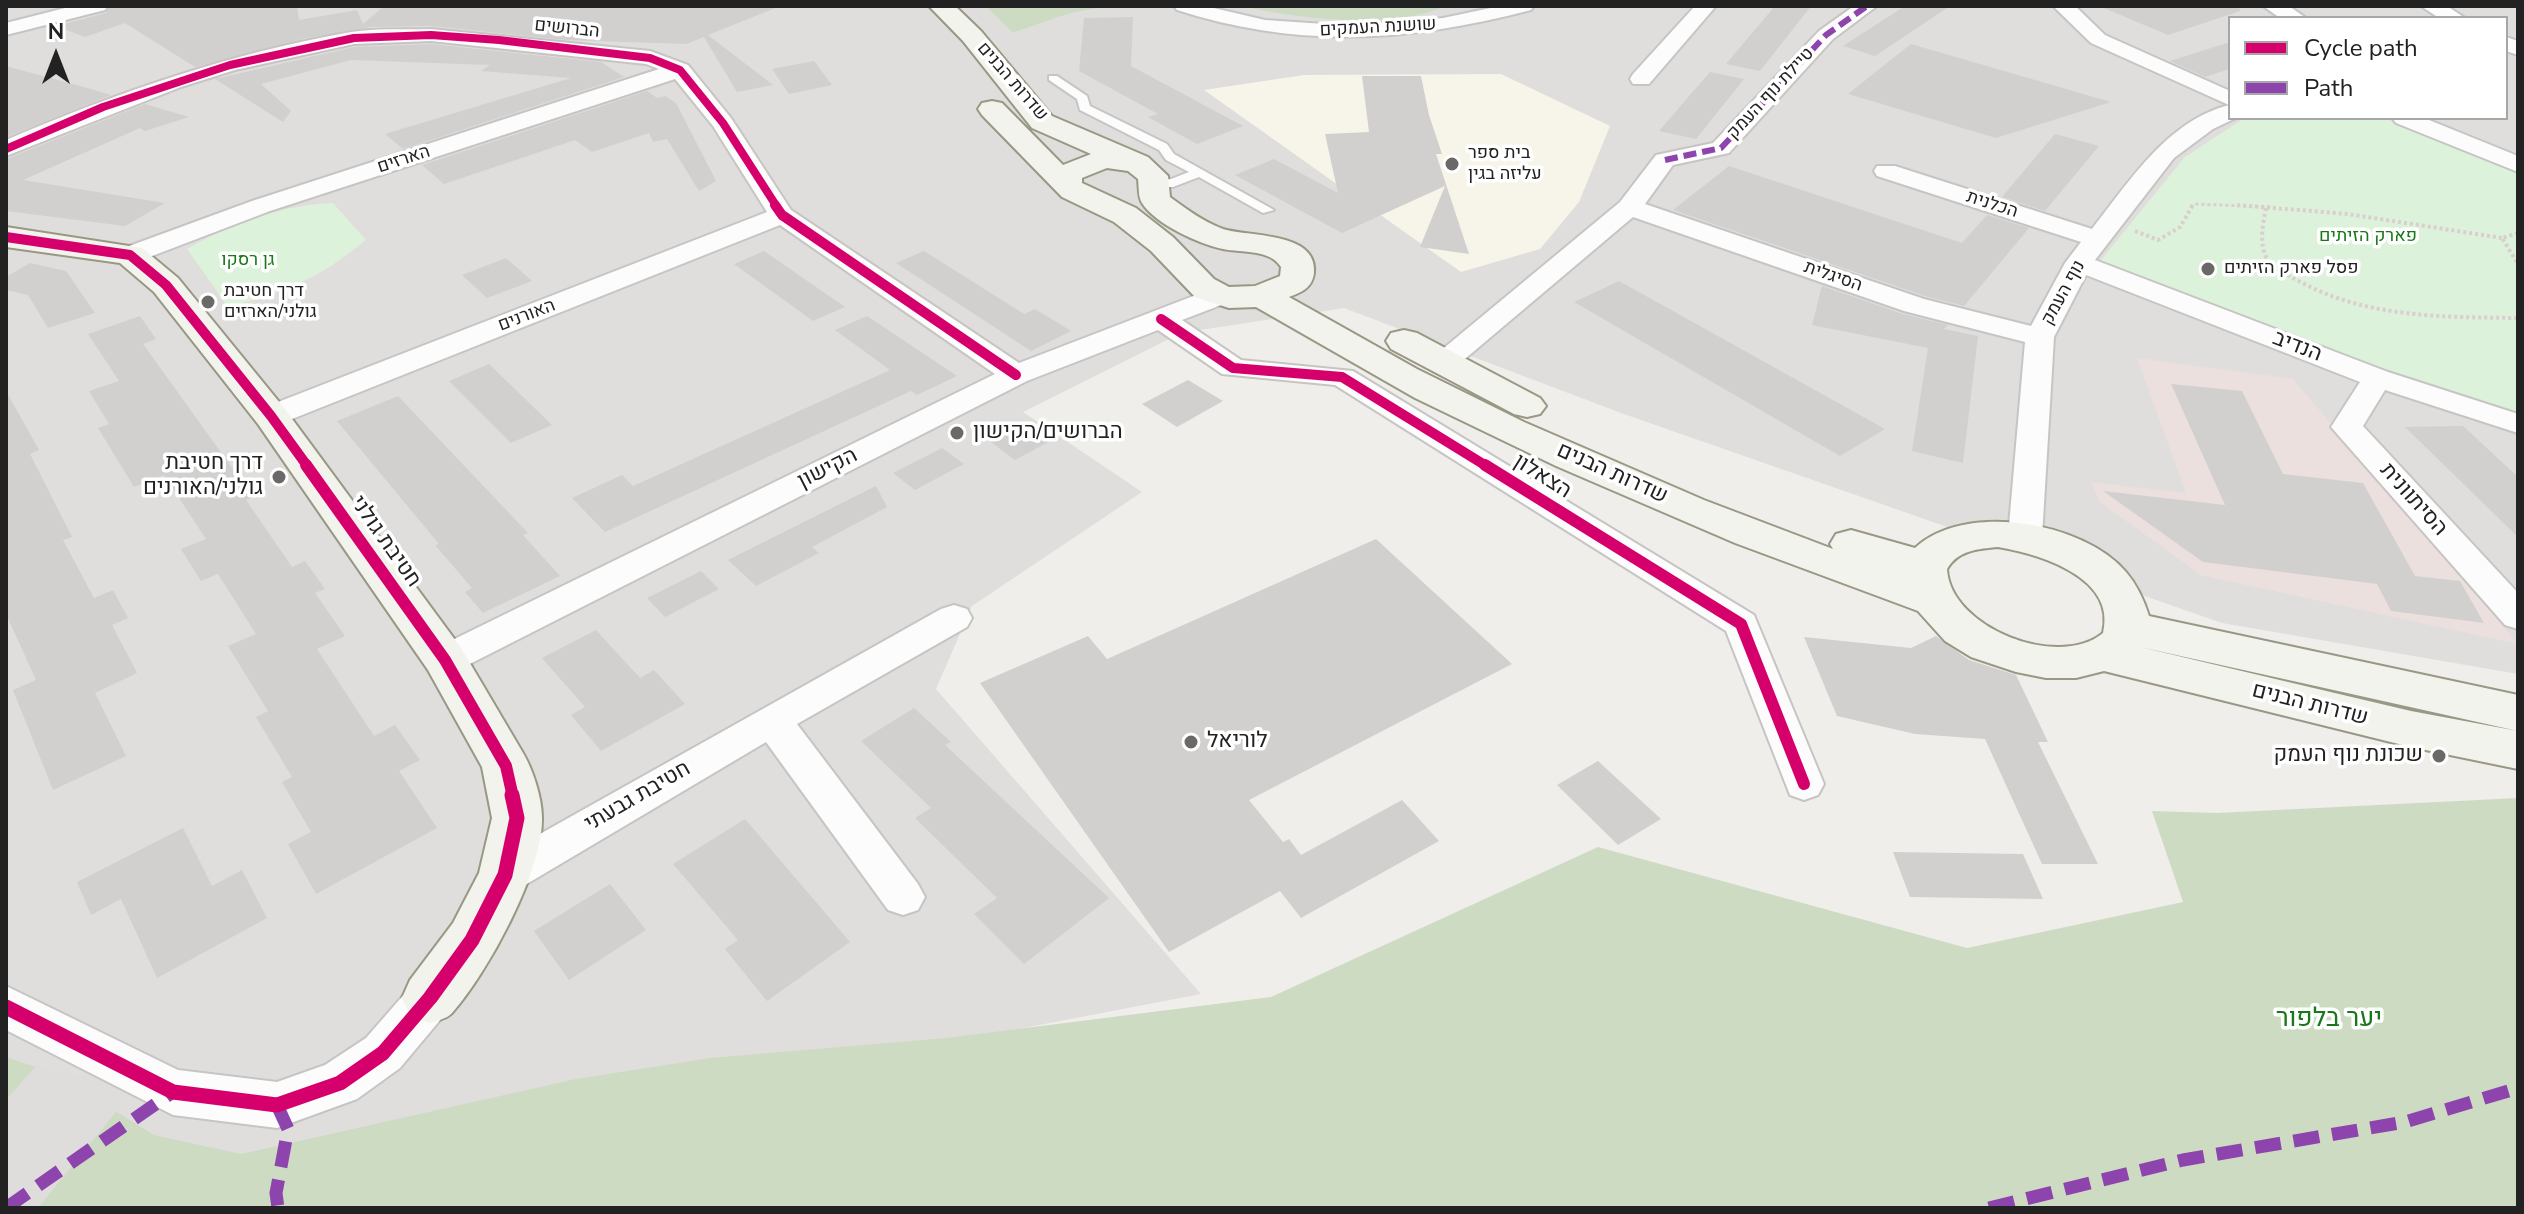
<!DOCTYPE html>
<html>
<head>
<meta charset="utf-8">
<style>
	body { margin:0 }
	#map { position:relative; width:2524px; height:1214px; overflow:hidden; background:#f0eeeb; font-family:"Nunito Sans",sans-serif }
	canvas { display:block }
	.frame { position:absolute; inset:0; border:8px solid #222; pointer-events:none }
	.legend { position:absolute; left:2228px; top:16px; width:280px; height:104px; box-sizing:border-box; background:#fff; border:2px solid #a7a7a7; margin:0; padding:10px 14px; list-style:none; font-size:24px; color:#222 }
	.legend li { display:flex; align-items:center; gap:16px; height:40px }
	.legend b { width:40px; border:2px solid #a7a7a7 }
	.north { position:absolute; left:16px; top:16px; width:80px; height:80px; -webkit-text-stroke:6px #fff; paint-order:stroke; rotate:0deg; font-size:22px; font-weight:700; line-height:32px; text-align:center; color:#222 }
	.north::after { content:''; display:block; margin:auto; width:28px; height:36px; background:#222; clip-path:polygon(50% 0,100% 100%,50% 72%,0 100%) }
</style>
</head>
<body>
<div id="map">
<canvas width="2524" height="1214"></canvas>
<div class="frame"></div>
<ul class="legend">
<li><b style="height:10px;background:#d6006c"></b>Cycle path</li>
<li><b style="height:10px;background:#8e44ad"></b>Path</li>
</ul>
<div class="north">N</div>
</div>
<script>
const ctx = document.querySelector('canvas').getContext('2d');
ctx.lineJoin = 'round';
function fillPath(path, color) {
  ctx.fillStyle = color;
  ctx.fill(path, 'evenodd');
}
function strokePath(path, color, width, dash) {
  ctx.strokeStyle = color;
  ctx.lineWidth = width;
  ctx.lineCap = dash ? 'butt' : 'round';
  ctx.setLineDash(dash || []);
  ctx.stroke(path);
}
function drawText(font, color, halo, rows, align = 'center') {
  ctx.font = font + ' "Nunito Sans",Heebo,sans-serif';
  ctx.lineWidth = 7;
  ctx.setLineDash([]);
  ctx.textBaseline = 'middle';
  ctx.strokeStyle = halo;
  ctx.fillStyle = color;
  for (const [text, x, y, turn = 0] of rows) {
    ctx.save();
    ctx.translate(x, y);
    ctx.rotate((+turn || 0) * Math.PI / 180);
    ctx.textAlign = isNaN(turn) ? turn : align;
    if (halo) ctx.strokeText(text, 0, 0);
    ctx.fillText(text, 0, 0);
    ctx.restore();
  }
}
const residential = new Path2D(`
	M6 6H985L1013 33 1071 13 1111 6H1241L1341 20 1397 18 1446 6H2518V171L2392 118H2506V18H2230V118H2245L2184 158 2384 369 2518 413V674L2222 623 1621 413 1344 308 1181 333 1023 412 1142 492 972 606 936 689 1201 994 174 1191 6 1100Z`);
const commercial = new Path2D(`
	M2137 358 2293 379 2518 644 2201 575 2100 502 2091 482 2186 493Z`);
const education = new Path2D(`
	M1501 74 1610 126 1579 202 1540 249 1461 272 1204 90 1304 75Z`);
const forest = new Path2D(`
	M985 6H1111L1071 13 1013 33Z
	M1241 6H1446C1389 31 1301 19 1241 6Z
	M2518 798V1208H6V1057L54 1073 154 1135 241 1154 576 1079 710 1058 946 1038 1271 997 1598 847 1967 948 2183 902 2152 811 2217 813Z`);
const park = new Path2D(`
	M2245 118H2392L2518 171V413L2384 369 2097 265 2184 158Z
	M333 203 366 240C315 281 290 290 228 307L187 249C232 223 280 205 333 203Z`);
const parking = new Path2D(`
	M35 1067 136 1087 38 1208H6V1100Z`);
const building = new Path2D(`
	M111 6H297L299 20 357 10 363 24 384 6 778 7 708 35 773 85 737 92 704 37 686 44 566 40 431 26 371 27 306 38 195 67 125 23 85 37 56 26 106 13Z
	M1775 6H1811L1760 71 1726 64Z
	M1905 6H1950L1875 56 1843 46Z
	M2099 6H2239L2240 11 2168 35Z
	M1133 17 1131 66 1243 126 1197 144 1148 117 1158 114 1079 71 1084 18Z
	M2230 42V69L2205 77 2170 61Z
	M431 44 601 62 624 77 403 149 385 134 571 78 481 71 490 65 351 60 261 84 291 111 283 122 215 79 354 47Z
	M1911 44 2111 102 1996 138 1848 94Z
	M814 61 832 85 789 94 772 69Z
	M6 66 91 89 111 95 6 137Z
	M1710 72 1744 79 1696 139 1659 131Z
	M1362 76H1421L1429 115 1442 154H1436L1469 254 1420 247 1445 186 1342 233 1235 175 1274 159 1338 193 1325 134 1369 132Z
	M647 91 657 98 665 96 676 103 716 181 699 191 667 139 653 142 649 133 592 152 575 140 444 184 422 165Z
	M145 104 189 117 145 131 140 128 23 180 165 203 125 226 6 211V159Z
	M2055 134 2099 146 2045 211 2002 197Z
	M1729 166 1962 243 1987 215 2029 228 1964 306 1925 296 1673 210Z
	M764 251 845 307 813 321 734 264Z
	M924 251 1024 314 1035 309 1071 331 1031 351 896 263Z
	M506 258 532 281 487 298 462 275Z
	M30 263 66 271 95 313 48 328 28 295 6 290V277Z
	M1619 281 1885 429 1840 456 1574 302Z
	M1822 286 1903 314 1948 325 1944 329 1978 336 1963 463 1912 451 1928 348 1812 325Z
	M140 316 156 339 143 344 235 472 238 471 256 496 246 500 292 567 305 561 325 589 315 593 345 636 317 649 374 736 395 725 420 760 399 771 437 828 316 894 288 844 311 832 282 782 292 777 256 717 268 711 228 646 256 634 218 574 201 581 181 549 206 539 164 475 134 487 98 428 109 424 89 391 119 381 88 334Z
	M867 316 957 376 917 395 911 391 605 532 572 498 622 475 633 486 890 370 835 330Z
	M489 364 552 425 511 443 449 381Z
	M1188 380 1223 401 1177 427 1142 404Z
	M2171 384 2242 391 2283 474 2363 483 2415 576 2460 581 2484 623 2391 611 2377 584 2203 562 2103 491 2225 505Z
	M6 391 39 450 30 454 72 537 63 540 94 598 113 590 128 618 112 625 137 673 95 693 126 756 53 790 13 690 36 680 6 614Z
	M398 396 528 533 523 535 560 576 483 613 465 592 472 588 435 545 439 544 337 421Z
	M1027 423 1052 440 1015 460 991 442Z
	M2463 426 2518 477V537L2405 427Z
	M942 448 964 464 915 490 893 473Z
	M876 486 887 507 812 547 819 553 756 586 728 560Z
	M1376 539 1512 664 1249 800 1283 842 1289 839 1301 855 1402 800 1439 841 1301 918 1280 891 1169 952 980 683 1088 636 1107 659Z
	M701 571 719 589 665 617 647 598Z
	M596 630 640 678 654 670 685 704 601 751 571 715 585 707 542 658Z
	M1936 636 1969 660 2016 675 2048 742H2038L2098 864H2042L1985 739 1915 734 1837 716 1804 637 1911 648Z
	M914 708 951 742 945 745 1109 898 1024 964 974 914 997 898 915 818 931 808 861 741Z
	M1598 761 1661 819 1618 845 1557 785Z
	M745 819 850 942 767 1001 725 949 738 940 673 864Z
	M183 828 212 886 242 870 267 918 157 978 121 899 91 915 77 882Z
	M1893 852 2023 854 2043 899 1910 897Z
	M610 884 646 930 569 980 534 931Z`);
const pathFar1 = new Path2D(`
	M2191 207 2193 204 2274 207`);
const path = new Path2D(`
	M2237 205 2348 214 2502 238
	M2266 208C2263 224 2259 242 2266 257 2271 268 2285 273 2295 279 2364 318 2441 317 2518 318
	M2135 231 2158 240 2180 227 2193 205
	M2518 233 2502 238 2518 264`);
const lane = new Path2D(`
	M1049 76H1057L1087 96 1090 106 1167 144 1174 154 1274 210 1263 213 1199 177 1173 187H1149V181L1171 179 1189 172 1166 160 1159 150 1080 110 1077 99 1049 80Z`);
const street = new Path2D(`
	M73 6H108L105 10 6 35V23Z
	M1174 6H1205L1265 20 1354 26 1443 18 1500 6H1534L1531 10C1409 42 1298 49 1177 10Z
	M1695 6H1716L1649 84H1633L1630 79 1633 74Z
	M1854 6H1877L1833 39 1729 153 1673 165 1645 204 1924 299 2031 326 2065 263 2081 242 1877 176 1874 171 1877 166H1895L2092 229C2129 182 2167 121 2229 105L2091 43 2053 6H2075L2105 35 2230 91V118H2236L2213 129 2174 158 2095 260 2388 372 2518 414V433L2385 390 2363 426 2518 593V629L2505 625 2331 427 2360 382 2086 275 2054 337 2042 537 2037 545 2025 548 2013 545 2008 537 2025 342 1904 311 1633 217 1453 369 1443 372 1433 369 1428 363 1433 357 1620 202 1656 155 1713 143 1819 31Z
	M2263 6H2289L2306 18H2280Z
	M2421 6H2447L2465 18H2439Z
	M431 29 650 51 688 65 731 118 791 210 1019 363 1209 290 1219 288 1229 290 1233 296 1229 302 1182 320 1241 360 1353 371 1754 615 1824 784 1818 795 1804 800 1790 795 1726 631 1335 385 1222 374 1158 330 1027 381 458 670 445 673 432 670 426 660 432 650 995 374 780 225 282 423 271 425 260 423 255 416 260 409 767 212 713 126 675 79 270 211 139 261H121L117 255 121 249 252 201 659 69 646 64 431 41 354 44 235 70 181 87 6 156V140C118 92 231 53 351 32 377 28 405 30 431 29Z
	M2506 37 2518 41V55L2506 51Z
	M2392 118H2424L2518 156V172L2396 123Z
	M954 605 967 609 972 618 967 627 797 724 918 884 925 897 918 910 903 915 888 910 766 742 520 888 505 893 490 888 484 875 490 862 941 609Z
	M430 977 446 983 453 998 446 1013 400 1068 357 1099 277 1128 173 1115 6 1030V986L178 1070 277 1082 325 1065 366 1038 414 983Z`);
const secondary = new Path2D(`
	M929 6H955L981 31 1052 116 1148 157 1168 176 1170 197C1186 209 1204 222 1223 229 1247 237 1318 231 1314 273 1312 288 1302 292 1289 297L1417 369 1524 422 1704 500 1833 549 1830 544 1836 534 1851 530 1915 548C1965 501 2084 522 2126 572 2137 585 2144 600 2149 616L2518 695V731L2140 647 2411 711 2518 731V769L2411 747 2104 671 2076 678H2046L2016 672 1971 657 1945 641 1918 611 1735 543 1556 466 1415 398 1256 307 1229 308 1195 297 1151 251 1114 222 1062 197 982 115 978 109 982 103 992 101 1002 103 1063 165 1091 154 1032 128 963 41ZM1107 168 1128 171 1138 179C1139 187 1138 197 1142 203 1155 224 1199 244 1223 249 1242 253 1270 249 1281 267L1280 276 1255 286 1229 287 1214 279 1173 237 1136 208 1082 183V178ZM1998 547C2039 554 2117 577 2103 633 2059 670 1950 628 1947 569 1958 550 1978 549 1998 547Z
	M6 227 142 248 178 278 284 408 461 648 523 753C533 770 542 798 542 818 543 871 487 974 452 1013 447 1019 437 1020 430 1023L410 1016 402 998 410 980 453 923 479 873 492 818 482 767 428 670 258 424 154 292 120 263 6 247Z
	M1404 330 1417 333 1540 398 1546 406 1540 414 1527 417 1514 414 1391 349 1386 341 1391 333Z`);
const quietFar1 = new Path2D(`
	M1665 160 1721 148 1826 35 1867 6`);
const quiet = new Path2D(`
	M277 1105 288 1129 276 1193 278 1208
	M6 1208 173 1092
	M1989 1208 2183 1160 2405 1122 2518 1088`);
const cyclewayFar3 = new Path2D(`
	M6 149 103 107 230 65 354 38 431 35 499 40 650 58 680 70 723 123 777 207`);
const cyclewayFar2 = new Path2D(`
	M775 205 782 215 1016 375
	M6 237 130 255 166 285 271 416 308 467
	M1161 319 1233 368 1342 377 1488 467`);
const cyclewayFar1 = new Path2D(`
	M306 465 445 660 506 766 513 797
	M1485 465 1741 624 1804 784`);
const cycleway = new Path2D(`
	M6 1007 173 1092 277 1105 340 1083 383 1053 430 998 472 940 505 875 517 818 512 795`);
const markers = [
	[1452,164,8,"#6a6968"],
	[2208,269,8,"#6a6968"],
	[208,302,8,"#6a6968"],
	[957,433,8,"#6a6968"],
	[279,477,8,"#6a6968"],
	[1191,742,8,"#6a6968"],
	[2439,756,8,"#6a6968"]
];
const farStreetnames = [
	["שושנת העמקים",1378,28,-3],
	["הברושים",567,29,6],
	["שדרות הבנים",1012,82,49],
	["טיילת נוף העמק",1771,94,-47],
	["הארזים",404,160,-18],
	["הכלנית",1992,205,18],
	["הסיגלית",1833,277,19],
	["נוף העמק",2064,293,-61],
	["האורנים",527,316,-21]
];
const farPoinames = [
	["בית ספר",1468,154],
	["עליזה בגין",1468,175],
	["פסל פארק הזיתים",2224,269],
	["דרך חטיבת",224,292],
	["גולני/הארזים",224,313]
];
const farParknames = [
	["פארק הזיתים",2368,237],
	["גן רסקו",248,261]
];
const streetNames = [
	["הנדיב",2297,347,21],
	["הקישון",828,469,-27],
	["שדרות הבנים",1612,474,24],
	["הצאלון",1542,477,32],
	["הסיתוונית",2413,500,48],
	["חטיבת גולני",385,542,55],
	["שדרות הבנים",2310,705,14],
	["חטיבת גבעתי",638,797,-30]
];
const poiNames = [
	["הברושים/הקישון",973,433],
	["דרך חטיבת",263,464,"right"],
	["גולני/האורנים",263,489,"right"],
	["לוריאל",1207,742],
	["שכונת נוף העמק",2423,756,"right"]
];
const nearParknames = [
	["יער בלפור",2329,1020]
];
fillPath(residential, '#dfdedc');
fillPath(commercial, '#ece0df');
fillPath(education, '#f7f5e9');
fillPath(forest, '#cedbc3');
fillPath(park, '#dcf2da');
fillPath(parking, '#dedddc');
fillPath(building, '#d2d0ce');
strokePath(lane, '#c6c5c3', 4);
strokePath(street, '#c6c5c3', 4);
strokePath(secondary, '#999884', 4);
strokePath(pathFar1, '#dacece', 3, [3, 3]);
strokePath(path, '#dacece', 4, [3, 3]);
fillPath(lane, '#fdfcfc');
fillPath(street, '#fdfcfc');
fillPath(secondary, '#f3f3ed');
strokePath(quietFar1, '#8e44ad', 6, [13, 6]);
strokePath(quiet, '#8e44ad', 13, [26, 13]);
strokePath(cyclewayFar3, '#d6006c', 8);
strokePath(cyclewayFar2, '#d6006c', 10);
strokePath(cyclewayFar1, '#d6006c', 12);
strokePath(cycleway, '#d6006c', 15);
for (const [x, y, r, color] of markers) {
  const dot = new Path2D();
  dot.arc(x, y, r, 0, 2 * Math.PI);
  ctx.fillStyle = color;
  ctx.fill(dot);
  strokePath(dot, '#fff', 3);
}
drawText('18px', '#222', '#fff', farStreetnames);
drawText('18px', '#222', '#fff', farPoinames, 'left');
drawText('18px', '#177918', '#fff', farParknames);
drawText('22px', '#222', '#fff', streetNames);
drawText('22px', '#222', '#fff', poiNames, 'left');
drawText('26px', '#177918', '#fff', nearParknames);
</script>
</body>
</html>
